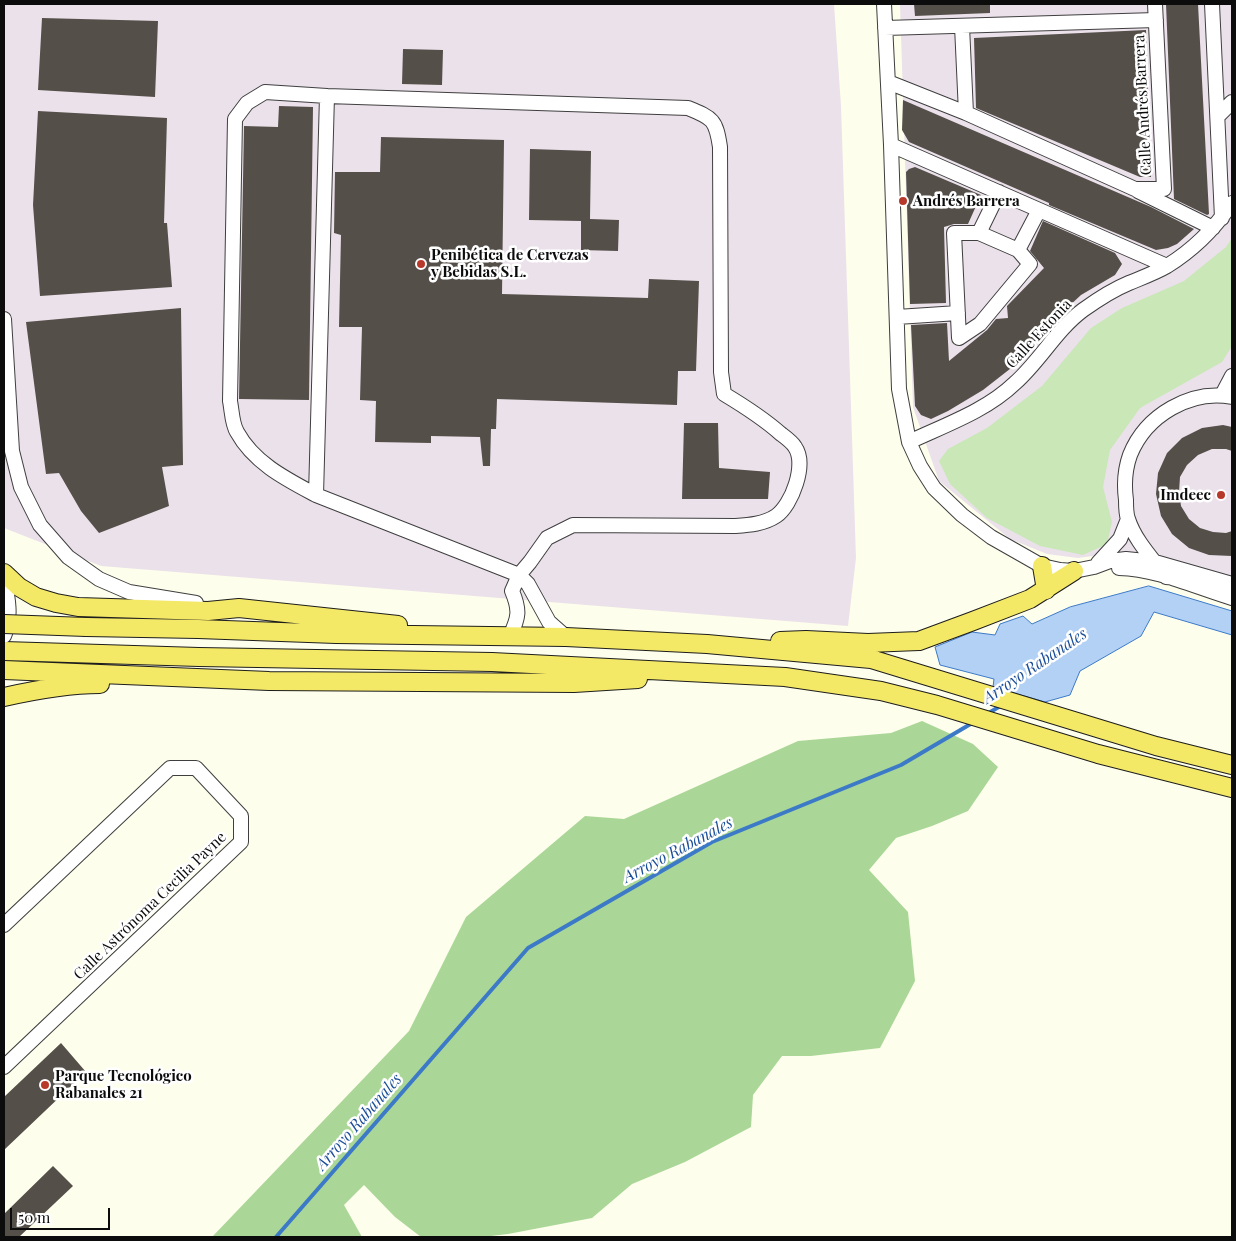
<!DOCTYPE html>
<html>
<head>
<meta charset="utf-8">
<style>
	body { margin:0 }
	#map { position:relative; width:1236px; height:1241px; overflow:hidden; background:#fefeec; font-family:"Playfair Display",serif }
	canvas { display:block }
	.frame { position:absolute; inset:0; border:5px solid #0c0c0c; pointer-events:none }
	.scale { position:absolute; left:10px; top:1208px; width:100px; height:22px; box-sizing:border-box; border:2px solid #0c0c0c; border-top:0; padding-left:6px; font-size:15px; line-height:18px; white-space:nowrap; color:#0c0c0c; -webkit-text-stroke:4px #fff; paint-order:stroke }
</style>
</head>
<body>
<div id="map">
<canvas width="1236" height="1241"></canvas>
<div class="frame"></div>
<div class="scale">50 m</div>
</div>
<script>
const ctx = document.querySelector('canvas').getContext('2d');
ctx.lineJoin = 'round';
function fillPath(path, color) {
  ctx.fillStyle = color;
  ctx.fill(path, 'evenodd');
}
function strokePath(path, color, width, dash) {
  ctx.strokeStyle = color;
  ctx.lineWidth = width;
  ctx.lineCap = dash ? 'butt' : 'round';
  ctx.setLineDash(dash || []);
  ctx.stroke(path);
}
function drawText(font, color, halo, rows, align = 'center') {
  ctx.font = font + ' "Playfair Display",serif';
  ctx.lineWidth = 5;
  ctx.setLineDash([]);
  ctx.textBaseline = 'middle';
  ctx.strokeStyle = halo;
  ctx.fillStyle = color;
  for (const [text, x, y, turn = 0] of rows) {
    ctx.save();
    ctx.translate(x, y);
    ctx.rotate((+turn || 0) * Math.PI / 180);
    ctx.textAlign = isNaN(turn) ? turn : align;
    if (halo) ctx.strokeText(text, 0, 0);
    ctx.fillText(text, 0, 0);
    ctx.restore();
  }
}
const industrial = new Path2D(`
	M4 4H834L841 106 856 558 848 626 101 566 4 528Z
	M900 4H1232V578L1144 554 1115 553 1078 558 1047 554 1010 539 939 481 913 407Z`);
const green = new Path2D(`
	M1232 238V346L1222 362 1140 408 1110 450 1103 487 1112 522 1107 544 1083 555 1040 546 987 518 950 484 939 461 948 449 987 428 1042 386 1091 328 1122 308 1184 281 1226 247Z`);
const forest = new Path2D(`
	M922 721 973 744 998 767 968 811 932 826 896 838 869 870 908 912 915 981 880 1048 811 1056H782L753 1095 751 1127 685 1162 632 1184 592 1218 508 1234 482 1237H421L395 1217 364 1185 344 1205 362 1237H212L409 1031 466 917 585 816 624 819 798 741 891 733Z`);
const water = new Path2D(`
	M1149 586 1232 611V635L1154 612 1141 636 1080 671 1070 695 1045 702 993 687 994 679 940 665 935 647 972 632 995 635 1000 624 1023 616 1032 624 1070 607Z`);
const stream = new Path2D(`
	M987 714 1002 705
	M276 1237 528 948 712 842 901 765 974 722`);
const building = new Path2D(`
	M914 4H990V13L915 16Z
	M1166 4H1198L1209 214 1207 215 1174 199Z
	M42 18 158 21 155 97 38 90Z
	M1146 30 1151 177H1140L976 108 974 38Z
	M403 49 443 50 442 85 402 84Z
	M903 100 1151 207 1194 229 1177 244 1168 248 1156 250 1049 205V203L909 142 902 130Z
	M279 106 313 107 309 400 239 399 244 126 278 127Z
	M38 111 167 118 164 223H167L172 287 40 296 33 205Z
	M381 137 504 140 502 294 648 298 649 279 699 281 696 371H678L677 405 497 399 496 429H491L490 466H483L480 437 431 436V443L375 442 376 401 360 400 362 327H339L341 235 334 233 335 172H380Z
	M530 149 591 151 590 219 619 220 618 251 581 250V221L529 220Z
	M915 167 981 195 968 224H954L944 227 946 303 910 304 906 172 909 169Z
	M1043 221 1115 253 1122 264 1115 275 1081 295 1053 321 1015 365 983 390 948 411 931 419 921 415 915 406 911 325 947 323 949 361 987 330 996 319 1008 318 1007 306 1044 268 1030 251Z
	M181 308 183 465 162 467 169 506 99 533 81 511 59 473 46 474 26 322Z
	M684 423H718L719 468 770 472 768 499H682Z
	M1223 425 1232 427V451L1226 449H1212L1198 455 1187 465 1180 477 1179 492 1181 506 1189 519 1200 528 1213 532 1226 533 1232 531V556L1209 555 1189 548 1172 534 1161 516 1156 494 1158 473 1167 453 1182 438 1202 428Z
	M61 1043 86 1072 4 1150V1097Z
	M53 1166 73 1186 19 1237H4V1214Z`);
const minor = new Path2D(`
	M884 4 891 145 899 389 909 442 920 466 934 488 962 515 991 537 1042 566 1060 570 1074 571 1094 567 1110 561 1126 559 1155 562 1232 584
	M1212 4 1222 218
	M962 26 966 113 1135 189H1164L1155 4
	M885 28 1156 20
	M888 82 966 113
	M327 96 688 108C713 118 716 120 720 147L721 372 724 394C744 406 763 418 781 434 785 437 792 442 795 447 807 464 792 505 776 516 764 524 749 525 735 526L573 525 547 538 530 562 519 575 528 584 549 622 566 637
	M1218 116 1232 102
	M891 145 1167 266
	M1138 191 1213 228
	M999 192 979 233H954L959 338 980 324 1030 264 1018 250 1039 210
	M979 233 1018 250
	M897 317 958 313
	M4 319 12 451 21 487 40 525 68 557 99 579 129 592 196 603
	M1222 395 1232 376
	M909 442C945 425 986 411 1015 383 1040 361 1056 330 1083 310 1097 300 1112 290 1129 283 1141 278 1155 273 1167 266 1193 250 1215 228 1232 203
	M316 495 327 96 265 92 247 103 235 119 230 401C232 411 232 424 237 432 254 463 286 479 316 495L519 575 512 591C520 610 519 617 510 636
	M1098 563 1120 539 1128 519
	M1119 568C1158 569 1195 587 1232 598
	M4 579C8 597 12 618 4 636
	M1189 579 1166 577C1153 559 1135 541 1128 519 1126 514 1126 506 1126 500 1124 485 1125 469 1130 455 1146 415 1191 389 1232 397
	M4 925 170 768H196L241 816V842L4 1067`);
const major = new Path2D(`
	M1042 566 1046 590
	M4 573 19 587 36 597 56 603 78 607 208 611 239 608 398 625
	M86 627 198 629 336 634 566 637 707 644 871 659 1156 746 1232 765
	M780 641 806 640 868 643 919 641 973 621 1030 599 1074 571
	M4 651 199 657 492 662 785 677 881 691 937 705 1098 754 1232 788
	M4 670 269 681 574 683 638 679
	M4 697C35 690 68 684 100 684`);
const majorBridge = new Path2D(`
	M4 624 86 627`);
const markers = [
	[903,201,5,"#b7392a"],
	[421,264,5,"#b7392a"],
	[1221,495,5,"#b7392a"],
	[45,1085,5,"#b7392a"]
];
const streetNames = [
	["Calle Andrés Barrera",1143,105,-93],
	["Calle Estonia",1039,334,-47],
	["Calle Astrónoma Cecilia Payne",150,906,-44]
];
const poiNames = [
	["Andrés Barrera",913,201],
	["Penibética de Cervezas",431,255],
	["y Bebidas S.L.",431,272],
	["Imdeec",1211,495,"right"],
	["Parque Tecnológico",55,1076],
	["Rabanales 21",55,1093]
];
const waterNames = [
	["Arroyo Rabanales",1035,666,-34],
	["Arroyo Rabanales",678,850,-28],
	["Arroyo Rabanales",359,1122,-49]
];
fillPath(industrial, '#ebe1ea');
fillPath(green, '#c9e7b7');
fillPath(forest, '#aad797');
fillPath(water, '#b3d1f4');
strokePath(water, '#3c7ac8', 1);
strokePath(stream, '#3c7ac8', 4);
fillPath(building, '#544f49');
strokePath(minor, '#3f3f3f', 16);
strokePath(major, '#1d1d1d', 20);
strokePath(minor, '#fff', 14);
strokePath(major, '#f4e867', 18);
strokePath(majorBridge, '#1d1d1d', 20, []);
strokePath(majorBridge, '#f4e867', 18);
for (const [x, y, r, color] of markers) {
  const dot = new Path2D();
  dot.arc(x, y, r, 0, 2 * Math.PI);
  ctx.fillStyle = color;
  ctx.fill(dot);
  strokePath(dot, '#fff', 2);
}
drawText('15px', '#0c0c0c', '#fff', streetNames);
drawText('bold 15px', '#0c0c0c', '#fff', poiNames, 'left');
drawText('italic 16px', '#1a4e99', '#fff', waterNames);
</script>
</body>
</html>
